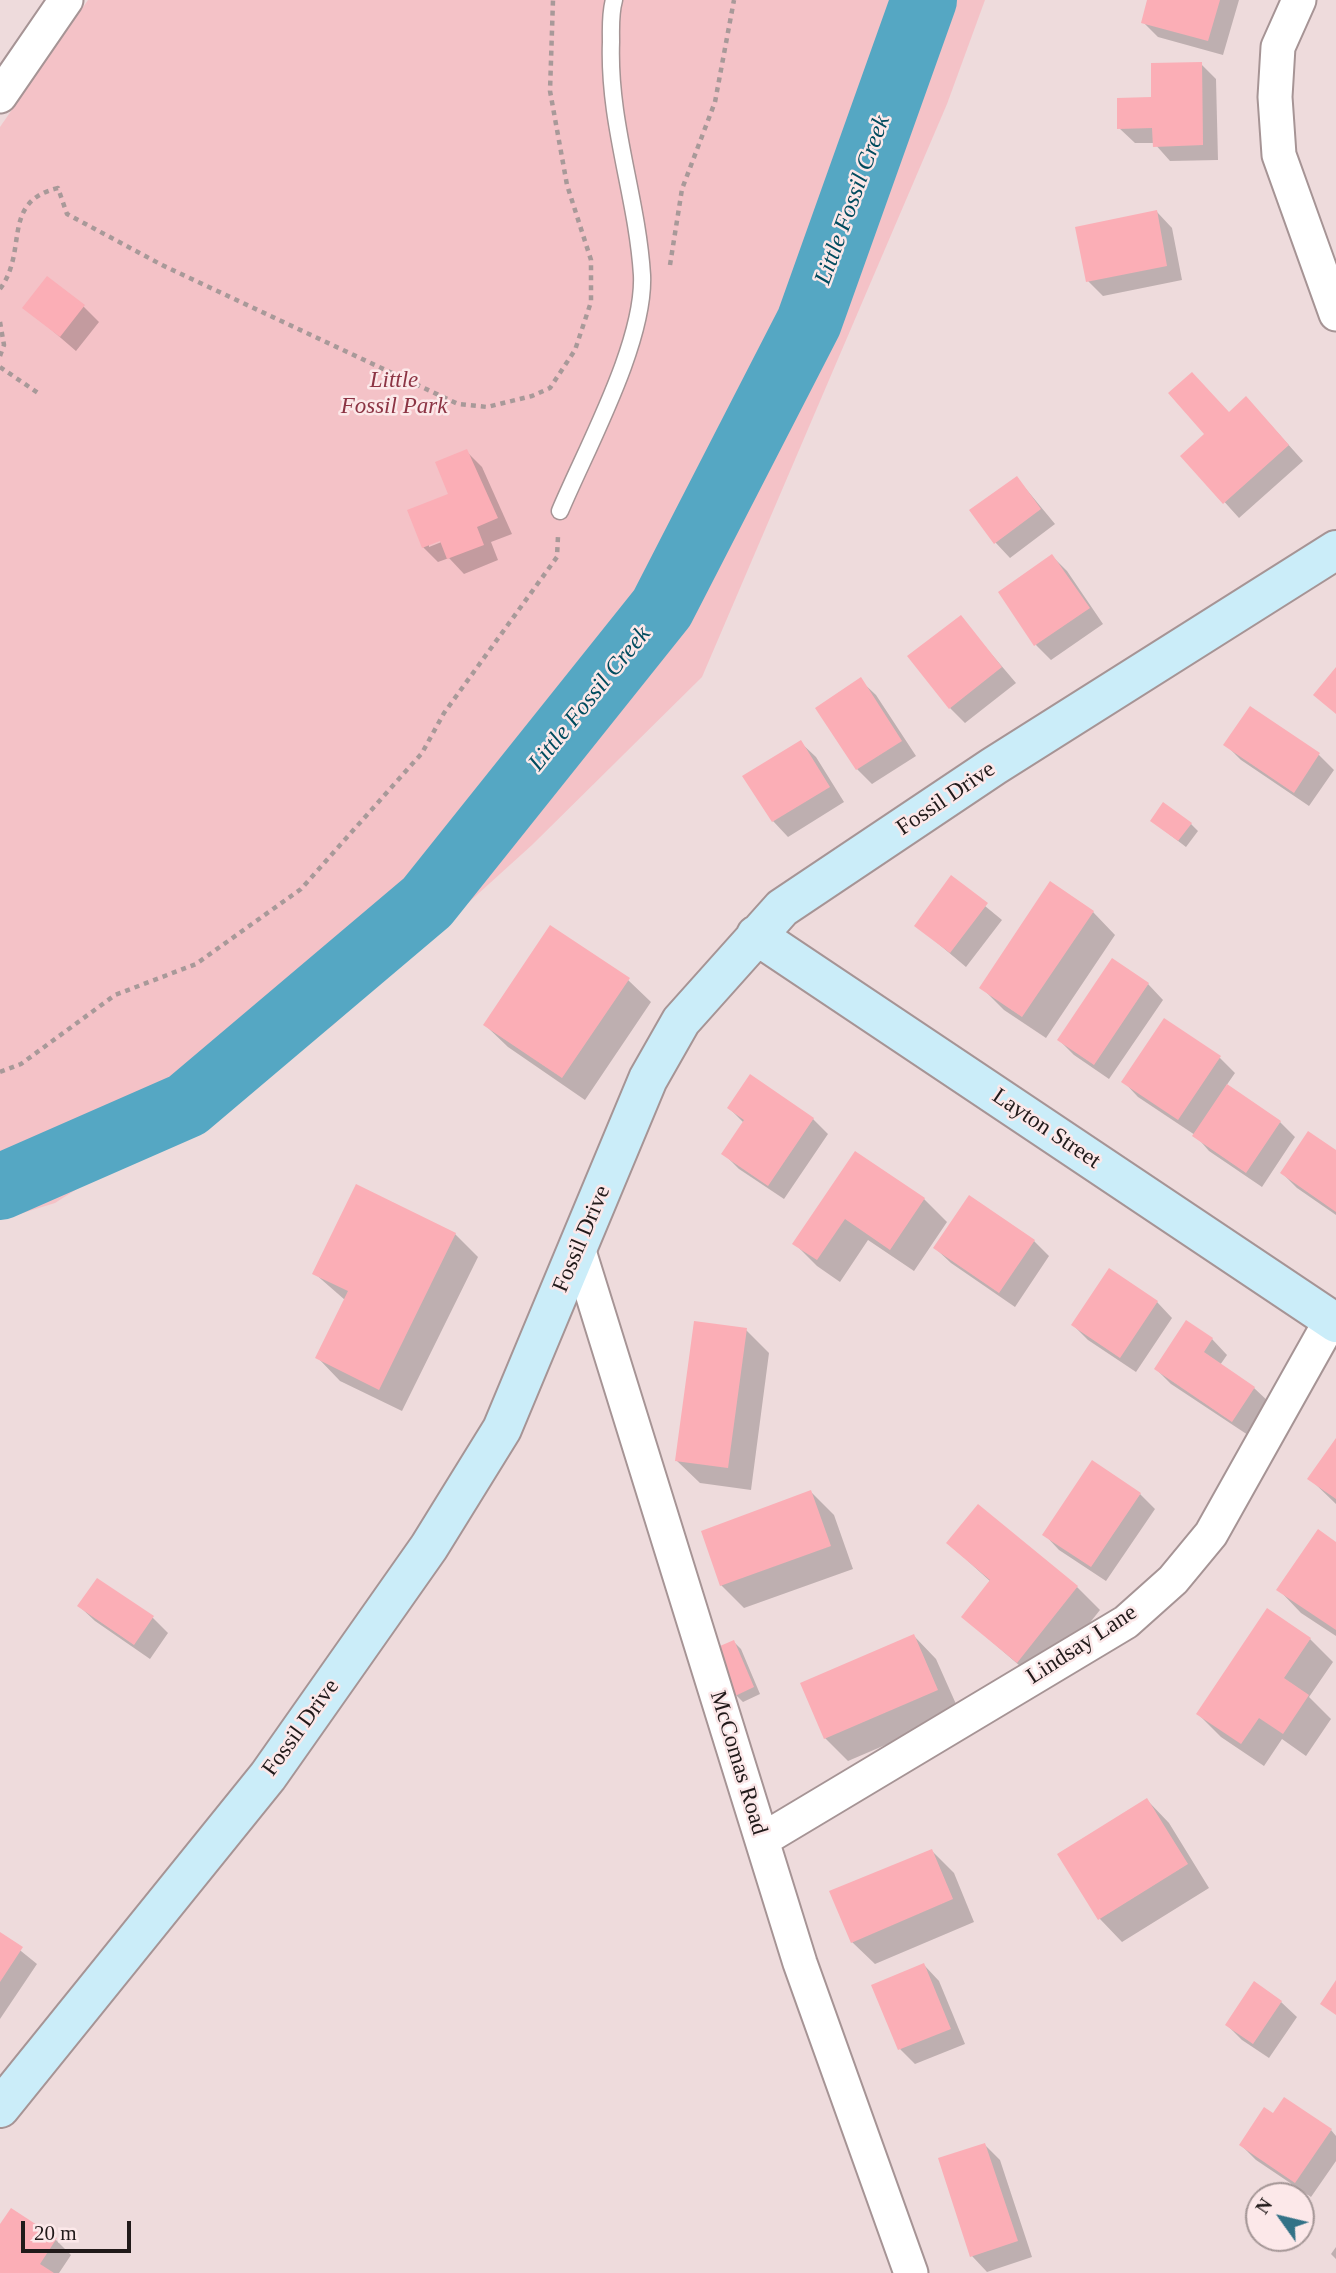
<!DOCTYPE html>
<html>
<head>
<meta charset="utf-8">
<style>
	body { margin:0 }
	#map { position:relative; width:1336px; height:2273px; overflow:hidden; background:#eedbdc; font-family:Georgia,serif }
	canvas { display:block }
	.north { position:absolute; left:1245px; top:2182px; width:70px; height:70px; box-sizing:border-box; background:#fce8e9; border:2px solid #a49696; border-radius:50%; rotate:304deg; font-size:19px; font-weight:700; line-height:28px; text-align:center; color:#211a1a }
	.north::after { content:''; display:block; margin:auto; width:24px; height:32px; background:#337287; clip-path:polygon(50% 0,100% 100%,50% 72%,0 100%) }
	.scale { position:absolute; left:21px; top:2221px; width:110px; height:32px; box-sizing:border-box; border:4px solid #211a1a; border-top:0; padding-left:9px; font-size:21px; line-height:24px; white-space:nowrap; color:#211a1a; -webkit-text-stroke:5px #fce8e9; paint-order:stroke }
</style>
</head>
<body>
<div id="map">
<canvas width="1336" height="2273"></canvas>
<div class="north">N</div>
<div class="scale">20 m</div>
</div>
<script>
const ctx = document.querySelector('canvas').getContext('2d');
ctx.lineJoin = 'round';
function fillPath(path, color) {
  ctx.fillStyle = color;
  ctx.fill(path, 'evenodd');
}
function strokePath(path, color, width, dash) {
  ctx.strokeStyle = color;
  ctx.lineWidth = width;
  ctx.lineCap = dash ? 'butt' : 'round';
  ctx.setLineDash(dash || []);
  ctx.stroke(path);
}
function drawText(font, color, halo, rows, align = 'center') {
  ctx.font = font + ' Georgia,serif';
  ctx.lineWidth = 5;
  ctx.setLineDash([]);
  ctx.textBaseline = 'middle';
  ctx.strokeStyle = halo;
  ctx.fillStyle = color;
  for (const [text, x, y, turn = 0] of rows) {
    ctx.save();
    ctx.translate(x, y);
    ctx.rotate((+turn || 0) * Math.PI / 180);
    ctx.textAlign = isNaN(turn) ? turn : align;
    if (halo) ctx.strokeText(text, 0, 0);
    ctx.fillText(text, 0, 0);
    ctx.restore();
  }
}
const green = new Path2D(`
	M88 0H985L947 104 702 677 532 845 332 1026 55 1203 0 1220V127Z`);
const shadow = new Path2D(`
	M1149 0H1239L1223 55 1158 37 1143 22Z
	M1201 64 1216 79 1218 160 1170 161 1154 143H1135L1119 128Z
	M1157 212 1172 228 1182 280 1103 296 1088 281Z
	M83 306 99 322 76 351 25 307Z
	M1229 414H1261L1303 461 1239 518 1183 456Z
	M466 451 482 467 512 534 491 542 498 560 464 574 449 558 438 562 423 547 450 495ZM447 536 449 539 429 547V544Z
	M1017 478 1055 524 1010 558 995 542Z
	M1052 556 1067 571 1103 624 1051 660 1036 645Z
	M960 617 1016 683 965 723 950 708Z
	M860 680 876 695 916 756 872 784 857 769Z
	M1250 709 1319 755 1334 770 1309 806 1241 760 1226 745Z
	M800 742 816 757 844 802 788 837 773 821Z
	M1152 821 1191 824 1198 831 1186 847Z
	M951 878 1002 920 966 967 916 925Z
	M1093 912 1115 935 1046 1038 1004 1010 981 987Z
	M628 980 651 1002 585 1100 508 1047 485 1025Z
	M1148 984 1163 1000 1109 1079 1074 1055 1059 1040Z
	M1220 1058 1235 1073 1226 1086 1280 1122 1295 1137 1262 1187 1209 1151 1195 1135 1138 1097 1123 1081Z
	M729 1108 813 1119 828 1134 784 1199 739 1169 724 1154 744 1123Z
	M1336 1152V1215L1297 1188 1282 1173Z
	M856 1153 924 1199 947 1222 914 1271 868 1240 840 1282 817 1266 795 1244Z
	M455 1234 478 1257 402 1411 340 1381 318 1358 345 1300 314 1273Z
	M1034 1241 1049 1256 1015 1307 951 1263 935 1248Z
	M1157 1302 1172 1318 1136 1372 1088 1340 1073 1325Z
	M746 1330 769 1353 751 1490 700 1483 677 1461Z
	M1212 1339 1227 1355 1220 1365 1254 1388 1270 1403 1248 1435 1171 1384 1156 1369Z
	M1336 1441V1504L1310 1479Z
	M811 1492 834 1515 853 1569 744 1608 721 1585Z
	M1140 1494 1155 1509 1106 1581 1059 1550 1044 1534Z
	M948 1543 1077 1587 1100 1610 1041 1684 963 1617 991 1582Z
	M1336 1544V1636L1301 1613 1279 1590Z
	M79 1606 152 1617 168 1633 150 1659 95 1621Z
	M914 1636 936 1659 960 1713 848 1761 825 1738Z
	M1310 1639 1333 1662 1309 1697 1331 1719 1306 1756 1282 1739 1264 1766 1221 1737 1198 1714Z
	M734 1642 741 1649 760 1694 743 1702 736 1695Z
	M1147 1800 1169 1823 1209 1888 1122 1942 1100 1919 1060 1854Z
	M932 1851 954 1873 974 1922 875 1964 852 1942Z
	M0 1934 37 1964 0 2019Z
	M924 1965 939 1981 965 2044 915 2064 900 2049Z
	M1281 2002 1297 2017 1269 2058 1242 2040 1227 2025Z
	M1331 2130 1336 2136V2161L1311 2197 1256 2160 1241 2145Z
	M985 2145 1000 2160 1032 2257 987 2272 972 2256 940 2159Z
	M12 2210 56 2240 71 2255 59 2273H0V2228Z
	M1336 2247V2259L1331 2254Z`);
const river = new Path2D(`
	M0 1187 187 1105 427 902 662 608 809 322 924 0`);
const building = new Path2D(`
	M1147 0H1220L1208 41 1141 23Z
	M1202 62 1203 145 1153 147 1152 128 1117 129V98L1151 97V63Z
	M1157 210 1167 266 1086 282 1075 227Z
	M47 276 85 305 60 337 22 308Z
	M1192 372 1229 412 1246 396 1289 445 1223 504 1180 456 1204 434 1168 393Z
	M467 449 498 518 477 527 484 545 447 559 440 541 422 548 407 510 448 494 435 462Z
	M1017 476 1041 509 994 544 969 510Z
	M1052 554 1090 608 1034 646 998 592Z
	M961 615 1002 667 949 709 907 656Z
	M1336 667V714L1313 695Z
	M861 677 902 741 856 770 815 708Z
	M1250 706 1320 753 1294 793 1223 745Z
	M801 740 830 787 772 822 742 776Z
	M1163 802 1192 823 1178 841 1150 821Z
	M951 875 988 903 950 953 914 926Z
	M1050 881 1094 911 1022 1017 979 988Z
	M550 925 630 978 562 1078 483 1025Z
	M1112 958 1149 983 1094 1065 1057 1040Z
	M1164 1018 1221 1056 1178 1120 1121 1082Z
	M750 1074 814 1118 768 1186 721 1154 744 1120 727 1108Z
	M1227 1084 1281 1121 1246 1173 1192 1136Z
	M1308 1131 1336 1150V1212L1280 1173Z
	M855 1151 925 1198 890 1250 845 1219 817 1260 792 1244Z
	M356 1184 456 1233 379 1390 315 1358 348 1291 312 1274Z
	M969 1195 1035 1240 999 1293 933 1248Z
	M1109 1268 1158 1301 1120 1358 1071 1325Z
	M1186 1320 1213 1338 1204 1352 1255 1387 1232 1422 1154 1369Z
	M694 1321 747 1328 728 1468 675 1461Z
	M1336 1438V1499L1307 1479Z
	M1092 1460 1141 1493 1091 1567 1042 1535Z
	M811 1490 831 1546 720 1586 701 1531Z
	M978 1504 1078 1586 1017 1663 961 1617 990 1580 946 1543Z
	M1318 1529 1336 1542V1630L1276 1590Z
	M97 1578 154 1616 134 1645 77 1606Z
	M1267 1608 1311 1638 1284 1678 1309 1695 1283 1734 1259 1718 1241 1744 1196 1714Z
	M914 1634 938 1690 824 1739 800 1683Z
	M734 1640 754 1687 735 1696 713 1649Z
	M1147 1798 1188 1864 1098 1920 1057 1854Z
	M932 1849 953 1899 851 1943 829 1891Z
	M0 1932 23 1947 0 1982Z
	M924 1963 951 2029 898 2050 871 1985Z
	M1336 1980V2015L1320 2004Z
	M1254 1981 1282 2001 1253 2044 1225 2025Z
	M1284 2097 1332 2129 1295 2183 1239 2145 1264 2107 1273 2113Z
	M985 2143 1018 2241 970 2257 938 2158Z
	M11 2208 57 2238 40 2264 54 2273H0V2224Z`);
const path = new Path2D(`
	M670 265 682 189 715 102 734 0
	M0 289C29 250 0 202 58 188L67 214 162 265 458 404 487 407 532 396 550 388 575 350 591 302V260L567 185 550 91 553 0
	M0 322 4 345 0 356
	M0 367 41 395
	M0 1072 21 1064 115 995 196 964 301 889 422 753 444 713 557 557 558 536`);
const lane = new Path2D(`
	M560 511C587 447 645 342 642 275 637 196 608 123 611 42 611 28 610 14 614 0`);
const street = new Path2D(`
	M1299 0 1278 47 1275 97 1279 155 1336 314
	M0 96 66 0
	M578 1248 800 1963 911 2273
	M762 1840 1126 1622 1173 1580 1211 1534 1331 1320`);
const secondary = new Path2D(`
	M756 935 1336 1323
	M0 2108 268 1776 429 1547 502 1429 648 1079 681 1021 782 908 994 766 1336 550`);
const parkNames = [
	["Little",394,381],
	["Fossil Park",394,407]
];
const streetNames = [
	["Fossil Drive",946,799,-34],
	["Layton Street",1046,1129,34],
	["Fossil Drive",582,1239,-67],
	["Lindsay Lane",1082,1645,-33],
	["Fossil Drive",301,1728,-54],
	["McComas Road",738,1763,73]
];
const waterNames = [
	["Little Fossil Creek",853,200,-70],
	["Little Fossil Creek",590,699,-51]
];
fillPath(green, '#f4c2c7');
fillPath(shadow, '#0003');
strokePath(river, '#55a7c3', 66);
fillPath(building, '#fbaeb6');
strokePath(lane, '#a69495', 19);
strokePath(street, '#a69495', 37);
strokePath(secondary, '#a69495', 42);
strokePath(path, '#a89999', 4.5, [5, 5]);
strokePath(lane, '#fff', 16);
strokePath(street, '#fff', 33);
strokePath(secondary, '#cbedf9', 38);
drawText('italic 23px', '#8c3444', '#fce8e9', parkNames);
drawText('23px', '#211a1a', '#fce8e9', streetNames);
drawText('italic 24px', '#004b5e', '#fce8e9', waterNames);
</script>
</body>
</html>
